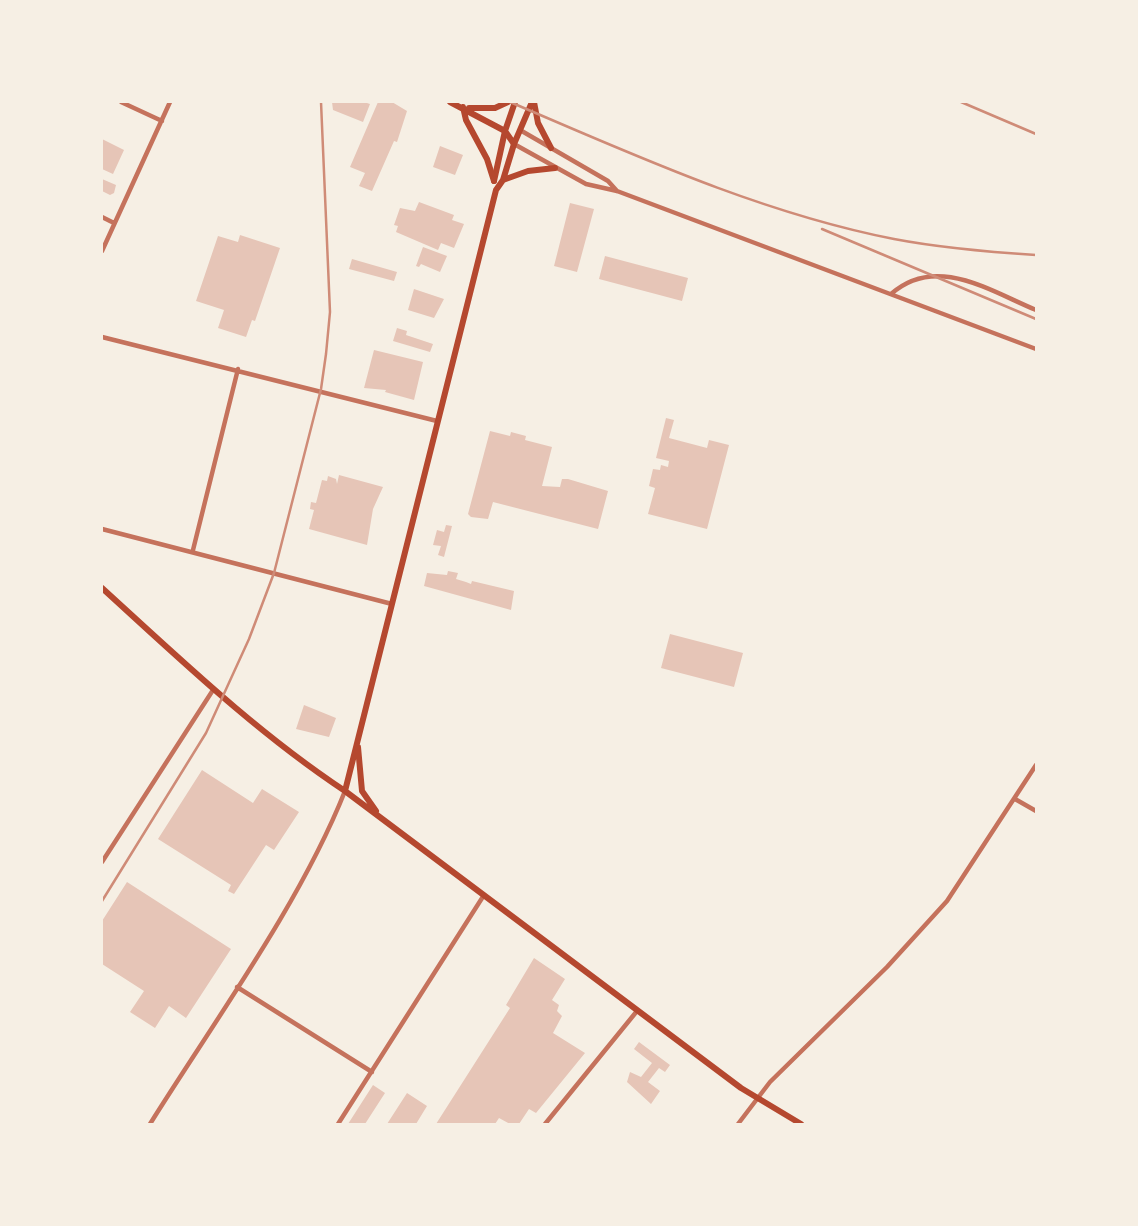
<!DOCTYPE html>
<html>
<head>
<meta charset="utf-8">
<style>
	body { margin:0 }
	#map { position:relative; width:1138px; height:1226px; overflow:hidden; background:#f6efe4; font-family:Jost,sans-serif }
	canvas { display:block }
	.frame { position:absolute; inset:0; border:103px solid #f6efe4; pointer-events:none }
</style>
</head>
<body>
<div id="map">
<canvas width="1138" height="1226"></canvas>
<div class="frame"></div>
</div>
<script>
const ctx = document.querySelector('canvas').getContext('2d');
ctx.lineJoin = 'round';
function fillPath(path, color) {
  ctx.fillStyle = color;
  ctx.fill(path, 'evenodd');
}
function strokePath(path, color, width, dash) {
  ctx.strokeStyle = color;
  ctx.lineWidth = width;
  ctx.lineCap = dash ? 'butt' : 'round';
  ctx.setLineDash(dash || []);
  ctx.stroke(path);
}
const building = new Path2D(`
	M332 102H364L370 104 363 122 333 110Z
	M378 102H392L407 111 397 142 394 141 372 191 359 186 365 173 350 167Z
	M102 139 124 150 113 174 102 169Z
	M440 146 463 155 455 175 433 167Z
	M102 179 116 185 114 193 110 195 102 191Z
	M419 202 454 215 452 220 464 224 454 248 441 243 438 250 396 232 398 226 394 225 400 208 415 211Z
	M570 203 594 209 577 272 554 266Z
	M240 235 280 248 255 321 252 320 246 337 218 328 224 310 196 301 218 236 238 242Z
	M423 247 447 256 440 272 421 264 419 267 416 266Z
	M605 256 688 278 682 301 599 279Z
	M352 259 397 272 394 281 349 269Z
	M414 289 444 299 434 318 408 310Z
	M397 328 407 331 406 335 433 344 430 352 393 341Z
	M374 350 423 362 414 400 385 392 386 390 364 388Z
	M666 418 674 420 669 438 707 448 709 440 729 445 707 529 648 514 655 488 649 486 653 469 660 470 661 465 668 467 669 461 656 458Z
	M490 431 510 436 511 432 526 436 525 440 552 447 542 486 560 487 562 479H568L608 491 598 529 493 502 488 519 471 517 468 514Z
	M339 475 383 487 373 509 367 545 309 529 314 510 310 509 311 502 316 503 322 480 327 481 328 476 336 479 337 484Z
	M446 525 452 526 444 557 438 555 441 546 433 545 437 530 444 532Z
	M448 571 458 573 456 579 466 582 471 584 472 581 514 591 511 610 424 586 427 573 447 575Z
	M670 634 743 653 734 687 661 668Z
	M304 705 336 718 329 737 296 729Z
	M202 770 253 803 262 789 299 812 274 850 266 845 234 894 228 891 231 885 158 839Z
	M127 882 231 949 186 1018 169 1006 155 1028 130 1012 144 991 102 964V921Z
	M534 958 565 979 552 1000 559 1005 557 1011 562 1016 553 1033 585 1053 536 1113 529 1109 519 1124H510L499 1118 495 1124H436L510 1008 506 1005Z
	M639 1042 670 1065 665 1072 659 1068 648 1082 660 1091 651 1104 627 1082 630 1072 641 1077 652 1063 634 1049Z
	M373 1085 385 1093 365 1124H348Z
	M407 1093 427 1106 416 1124H387Z`);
const minor = new Path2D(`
	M121 102 162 121
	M520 130 608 181 617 191
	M514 144 586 184 617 191 1036 349
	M102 217 114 223
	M102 251 170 102
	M891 294C936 254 990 291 1036 310
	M102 337 437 421
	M102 529 392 604
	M193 550 238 369
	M1015 799 1036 811
	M102 862 213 690
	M237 987 372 1072
	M150 1124C215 1020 300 904 345 791
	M338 1124 484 895
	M545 1124 637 1011
	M738 1124 770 1082 887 967 947 901 1036 765`);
const secondary = new Path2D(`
	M503 180 528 171 555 168
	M494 181 505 131
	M102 588C180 659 256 732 345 791L741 1088 801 1124
	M358 747 362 791 376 811
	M345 791 496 190 503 180 514 144`);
const primary = new Path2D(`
	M450 102 505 131 514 144
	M534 102 538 123 551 148
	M463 107 466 120 487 159 494 181
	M469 108H495L508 102
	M505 131 515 102
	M514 144 532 102`);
const rail = new Path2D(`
	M510 102C634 155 761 213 894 239 941 248 989 252 1036 255
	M961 102 1036 134
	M822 229 1036 319
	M102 901 206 733 249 639 274 573 321 389 326 354 330 312 321 102`);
fillPath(building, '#e6c5b7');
strokePath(minor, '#c5725c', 4.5);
strokePath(secondary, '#b5482f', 6);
strokePath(primary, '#b5482f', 6);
strokePath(rail, '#cf8b77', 2.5);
</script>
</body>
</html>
